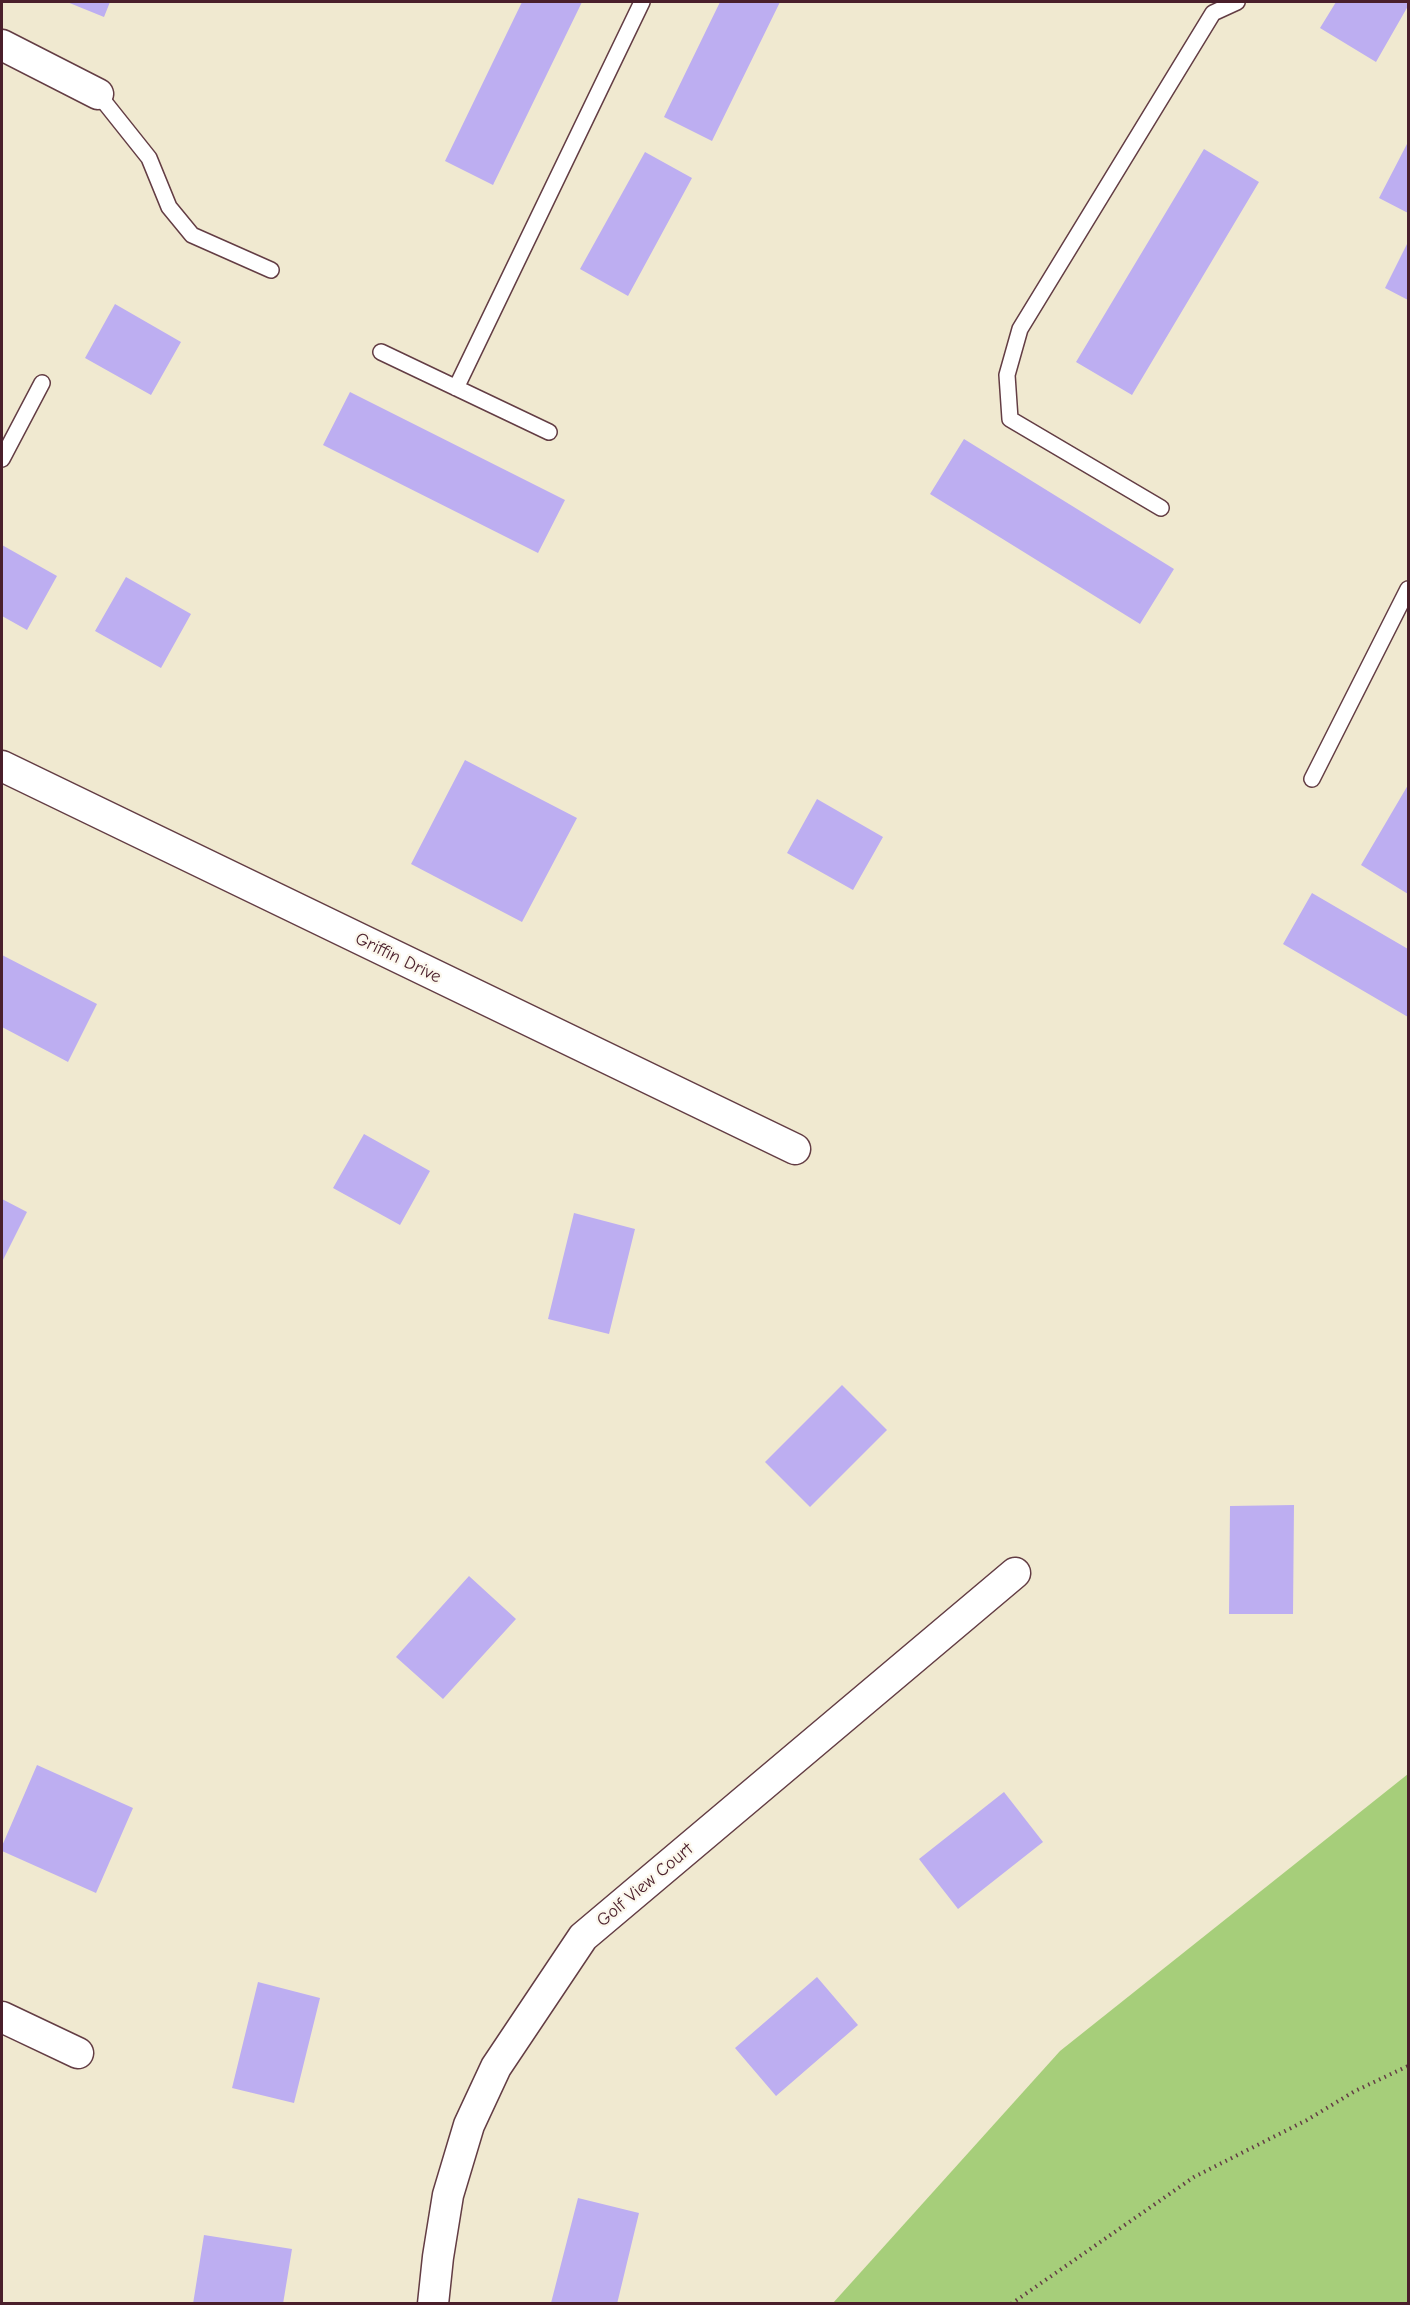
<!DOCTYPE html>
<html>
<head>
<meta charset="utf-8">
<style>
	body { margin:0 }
	#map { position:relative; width:1410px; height:2305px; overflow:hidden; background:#f0e9d0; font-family:"Comic Neue",sans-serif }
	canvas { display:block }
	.frame { position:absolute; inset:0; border:3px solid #4a1f2b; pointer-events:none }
</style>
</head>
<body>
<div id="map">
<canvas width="1410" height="2305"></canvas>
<div class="frame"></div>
</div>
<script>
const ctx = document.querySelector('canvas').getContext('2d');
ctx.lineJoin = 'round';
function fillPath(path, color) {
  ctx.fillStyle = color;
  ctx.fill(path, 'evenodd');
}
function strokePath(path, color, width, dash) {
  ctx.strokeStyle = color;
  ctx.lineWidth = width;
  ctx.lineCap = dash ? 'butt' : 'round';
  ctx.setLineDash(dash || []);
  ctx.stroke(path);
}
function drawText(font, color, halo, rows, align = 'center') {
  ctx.font = font + ' "Comic Neue",sans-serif';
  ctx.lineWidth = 4.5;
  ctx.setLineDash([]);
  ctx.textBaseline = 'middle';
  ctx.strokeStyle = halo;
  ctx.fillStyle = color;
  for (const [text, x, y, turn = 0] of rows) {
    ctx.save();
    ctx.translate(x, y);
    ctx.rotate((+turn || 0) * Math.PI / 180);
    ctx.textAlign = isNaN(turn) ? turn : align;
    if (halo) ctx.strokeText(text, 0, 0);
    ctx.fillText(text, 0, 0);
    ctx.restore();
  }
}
const green = new Path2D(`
	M1408 1774V2303H833L1060 2051Z`);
const building = new Path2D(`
	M67 2H110L104 17Z
	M522 2H582L493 185 445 161Z
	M720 2H780L712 141 664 117Z
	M1336 2H1408V6L1376 62 1320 28Z
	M1408 142V213L1379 198Z
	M1204 149 1259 182 1132 395 1076 362Z
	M645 152 692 178 628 296 580 269Z
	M1408 242V300L1385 288Z
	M115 304 181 342 151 395 85 358Z
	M350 392 565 500 538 553 323 445Z
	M964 439 1174 569 1140 624 930 494Z
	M2 545 57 576 27 630 2 616Z
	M126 577 191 614 161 668 95 631Z
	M465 760 577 818 522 922 411 864Z
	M1408 785V894L1361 865Z
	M817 799 883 837 853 890 787 853Z
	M1312 893 1408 949V1017L1283 944Z
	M2 955 97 1004 68 1062 2 1027Z
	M364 1134 430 1171 400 1225 333 1188Z
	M2 1199 27 1212 2 1262Z
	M574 1213 635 1229 609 1334 548 1319Z
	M842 1385 887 1430 810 1507 765 1462Z
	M1294 1505 1293 1614H1229L1230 1506Z
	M469 1576 516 1619 443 1699 396 1657Z
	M37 1765 133 1808 96 1893 2 1851V1846Z
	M1004 1792 1043 1842 958 1909 919 1859Z
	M817 1977 858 2025 776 2096 735 2048Z
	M258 1982 320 1998 294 2103 232 2088Z
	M578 2198 639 2213 617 2304 551 2303Z
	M204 2235 292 2249 283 2304H193Z`);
const path = new Path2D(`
	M1011 2304 1194 2177 1307 2120 1355 2091 1408 2066`);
const lane = new Path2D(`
	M98 94 149 158 169 207 192 235 271 270
	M381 352 549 432
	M456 388 642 2
	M2 459 42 383
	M1161 508 1010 419 1007 375 1020 329 1213 13 1237 2
	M1312 779 1408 589`);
const street = new Path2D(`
	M2 45 98 94
	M2 766 795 1149
	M2 2017 78 2053
	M433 2304 438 2257 448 2195 469 2125 496 2067 583 1937 1015 1573`);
const streetNames = [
	["Griffin Drive",398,958,26],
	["Golf View Court",645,1885,-40]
];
fillPath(green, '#a6ce7a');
fillPath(building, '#bdaef1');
strokePath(lane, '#633d44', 18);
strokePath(street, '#633d44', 33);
strokePath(path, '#633d44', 4, [1.5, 4.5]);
strokePath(lane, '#fff', 15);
strokePath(street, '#fff', 30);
drawText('18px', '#4a1f2b', '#fbf7ec', streetNames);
</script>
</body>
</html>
